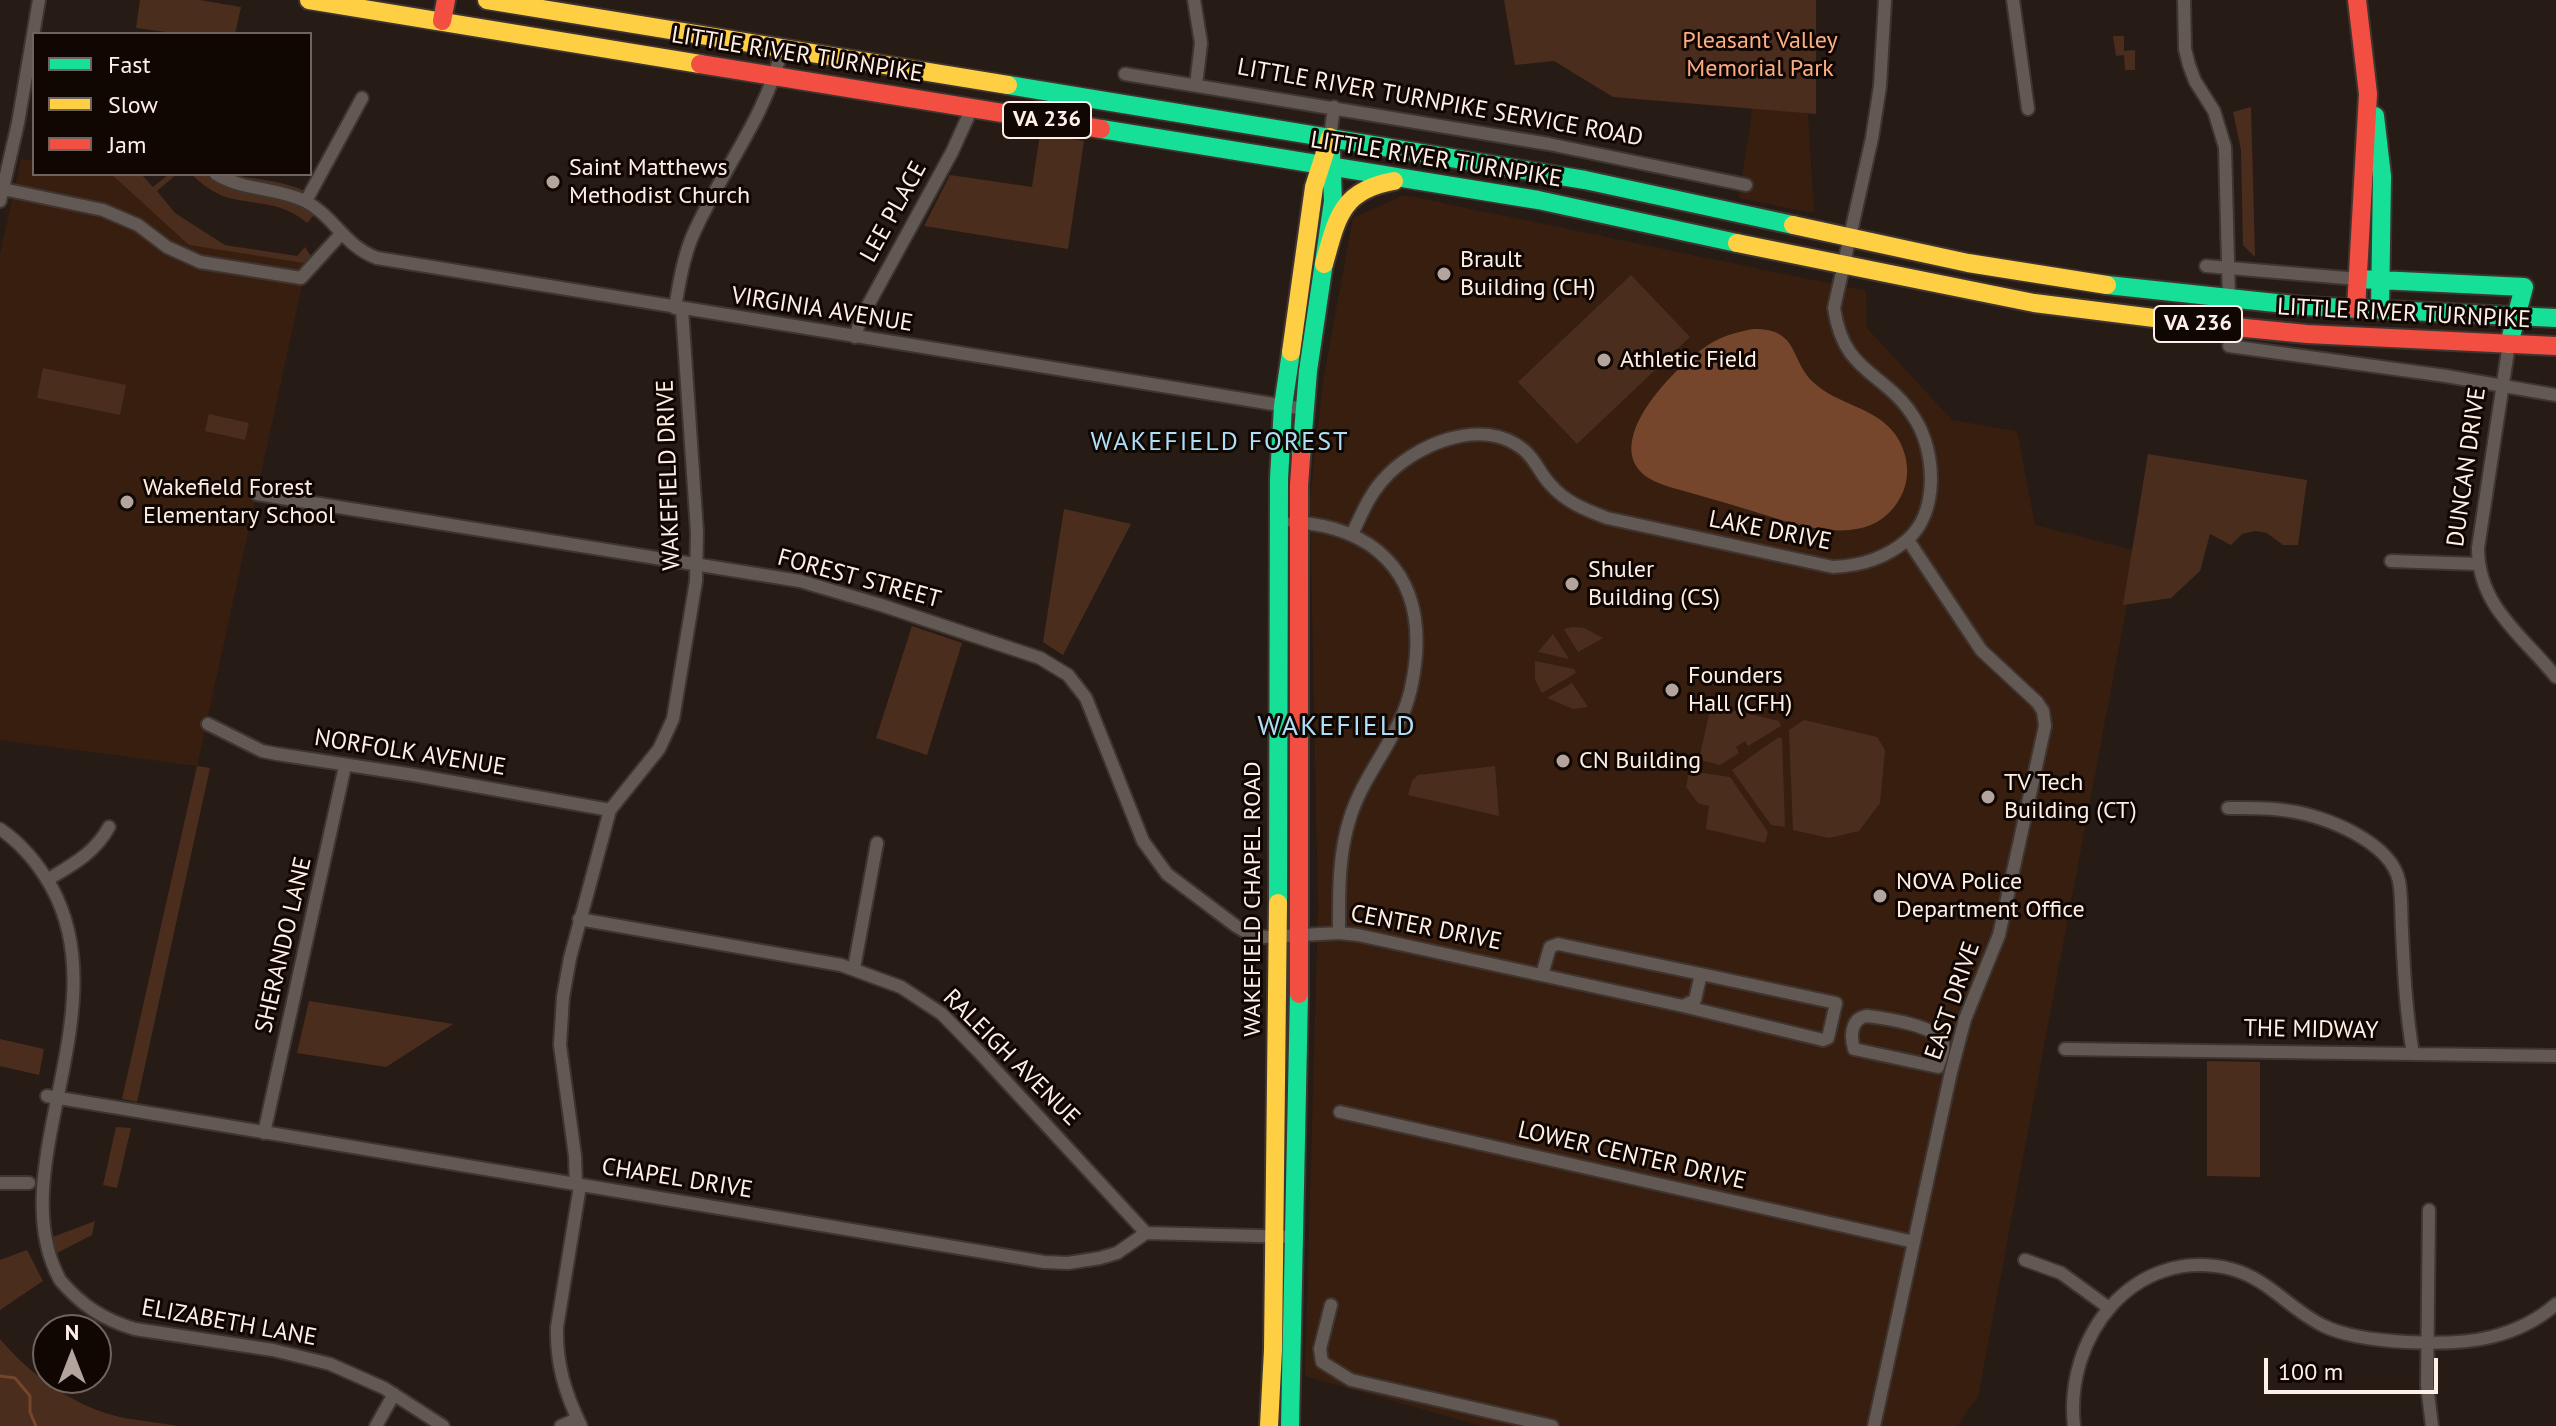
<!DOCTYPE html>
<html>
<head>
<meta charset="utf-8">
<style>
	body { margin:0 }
	#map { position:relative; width:2556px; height:1426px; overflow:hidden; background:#271b15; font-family:"PT Sans",sans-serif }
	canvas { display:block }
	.legend { position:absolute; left:32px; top:32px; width:280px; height:144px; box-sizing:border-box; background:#100703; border:2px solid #70645e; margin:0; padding:10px 14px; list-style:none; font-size:24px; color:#ffefe6 }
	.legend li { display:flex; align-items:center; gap:16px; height:40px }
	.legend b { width:40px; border:2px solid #70645e }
	.north { position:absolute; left:32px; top:1314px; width:80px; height:80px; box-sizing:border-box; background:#100703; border:2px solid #70645e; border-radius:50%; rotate:0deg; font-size:22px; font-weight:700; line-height:32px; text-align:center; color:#ffefe6 }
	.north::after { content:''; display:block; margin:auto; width:28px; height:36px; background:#b3a59d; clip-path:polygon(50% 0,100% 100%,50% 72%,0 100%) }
	.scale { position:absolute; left:2264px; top:1358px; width:174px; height:36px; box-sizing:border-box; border:4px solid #ffefe6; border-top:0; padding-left:10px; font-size:24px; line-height:28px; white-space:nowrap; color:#ffefe6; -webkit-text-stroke:6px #100703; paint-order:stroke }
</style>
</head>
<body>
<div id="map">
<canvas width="2556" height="1426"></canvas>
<ul class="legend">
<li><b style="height:10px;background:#16e098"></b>Fast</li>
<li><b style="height:10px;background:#ffcf43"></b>Slow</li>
<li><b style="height:10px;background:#f24e42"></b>Jam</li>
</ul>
<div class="north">N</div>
<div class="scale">100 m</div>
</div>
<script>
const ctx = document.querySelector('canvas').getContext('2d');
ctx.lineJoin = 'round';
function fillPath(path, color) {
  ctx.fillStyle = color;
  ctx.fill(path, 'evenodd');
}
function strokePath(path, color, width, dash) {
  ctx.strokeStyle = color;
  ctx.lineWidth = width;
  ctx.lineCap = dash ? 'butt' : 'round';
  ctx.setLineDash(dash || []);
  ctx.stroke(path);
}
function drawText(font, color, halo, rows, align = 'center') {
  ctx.font = font + ' "PT Sans",sans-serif';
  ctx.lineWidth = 6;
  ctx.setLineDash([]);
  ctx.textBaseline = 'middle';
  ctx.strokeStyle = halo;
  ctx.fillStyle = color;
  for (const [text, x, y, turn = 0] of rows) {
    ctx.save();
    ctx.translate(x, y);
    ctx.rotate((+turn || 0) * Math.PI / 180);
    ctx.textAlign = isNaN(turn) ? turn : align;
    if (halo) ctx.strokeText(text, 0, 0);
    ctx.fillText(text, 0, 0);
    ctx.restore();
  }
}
const built = new Path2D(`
	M1753 105 1808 114 1814 213 1739 198Z
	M21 159 34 161V174H111L190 245 307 263 197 766 0 740V254Z
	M1404 195 1866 291 1867 328 1952 420 2017 431 2035 525 2137 551 1978 1397 1957 1426H1482L1305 1376 1318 911 1310 501 1323 381 1353 218Z`);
const green = new Path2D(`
	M140 0H200L241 7 235 34H181L136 28Z
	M1504 0H1816V114L1613 97 1554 61 1515 65Z
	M2113 36H2124V51L2135 50V70H2125L2124 55 2116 56Z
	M2251 107 2255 257 2243 245 2241 150 2233 112Z
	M1040 134 1084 141 1068 249 924 226 950 175 1032 187Z
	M111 174H141L153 187 169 174H177L157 191 175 213 225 245 297 256 305 247 313 259 323 266 189 245Z
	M191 174C219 174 275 178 300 189 310 193 318 202 326 208L315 214 307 223C283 202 259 205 229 198 214 194 202 184 191 174Z
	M1631 275 1690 337 1577 444 1518 382Z
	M43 368 126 385 120 415 37 398Z
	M209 414 249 423 245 440 205 431Z
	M2148 454 2307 480 2298 545H2283L2267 533 2255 531 2242 534 2231 545 2210 534 2200 571 2171 598 2123 605Z
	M1064 509 1131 524 1063 655 1043 642Z
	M912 626 962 643 927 755 876 738Z
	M1573 627 1584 628 1603 638 1578 652 1564 629Z
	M1553 634 1569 659 1538 652Z
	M1535 661 1574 669 1576 673 1542 693 1535 680Z
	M1572 683 1588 707 1573 709 1547 698Z
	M1711 705 1779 721 1781 726 1748 746 1745 741 1736 747 1739 753 1720 765 1704 761 1700 755Z
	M1804 720 1877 737 1885 750 1880 803 1859 831 1829 838 1793 830 1789 730Z
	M1779 737 1782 739 1785 827 1771 825 1732 770Z
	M197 766 210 768 137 1102 122 1099Z
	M1495 766 1499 816 1408 795 1412 781 1418 775Z
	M1689 771 1730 777 1768 832 1765 843 1706 829 1709 806 1698 803 1686 787Z
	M309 1001 453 1024 386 1067 297 1053Z
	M0 1039 44 1049 39 1075 0 1066Z
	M2207 1061 2260 1062V1177L2207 1176Z
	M116 1127 131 1128 117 1188 103 1185Z
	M95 1221 92 1235 57 1253 50 1238Z
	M27 1250 43 1281 0 1310V1260Z
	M0 1339C31 1376 76 1408 124 1418 142 1421 161 1423 179 1426H0Z`);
const water = new Path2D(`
	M1754 329C1799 329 1789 358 1813 382 1837 405 1874 406 1895 434 1907 451 1911 473 1903 492 1875 555 1797 525 1749 510 1724 502 1698 495 1673 488 1661 484 1648 480 1640 471 1606 433 1683 359 1713 342 1726 335 1740 331 1754 329Z`);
const stream = new Path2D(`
	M0 1376 15 1378 30 1396V1412L36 1426`);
const street = new Path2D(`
	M1194 0 1201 43 1196 85
	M2013 0 2028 109
	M2184 0 2185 49 2189 65 2195 81 2214 111 2225 147 2229 300
	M1125 74 1549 144 1746 185
	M1330 137 1334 107
	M216 174C244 191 276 187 305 201 334 216 344 246 377 258L1304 409
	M3 189 103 210 138 225 167 247 200 262 301 278 341 234
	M0 201 18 123 39 0
	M306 201 362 98
	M2206 266 2358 279
	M675 308C679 284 683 259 692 237 720 172 766 118 782 48
	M855 337 861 318 952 152 972 108
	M2509 344 2478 548C2478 606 2522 635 2556 677
	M2229 346 2446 376 2556 395
	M257 494 800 581 881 605 1040 658 1068 675 1086 698 1143 841 1167 874 1236 926 1249 934 1264 937 1339 933 1358 935 1683 1006 1823 1040 1828 1038 1836 1003 1701 974
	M1293 522C1374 527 1422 573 1416 655 1414 678 1410 700 1400 720 1385 754 1361 782 1350 818 1338 855 1339 894 1339 933
	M1352 534C1361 516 1368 497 1382 481 1413 445 1482 415 1524 450 1536 460 1540 474 1550 484 1565 502 1586 510 1607 518L1833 567C1859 566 1886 558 1907 540 1939 513 1936 452 1915 419 1885 370 1844 376 1834 308L1872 138 1880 86 1885 0
	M2391 561 2478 564
	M208 724 262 751 277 754 414 775 610 810
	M2228 808C2249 808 2269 807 2290 811 2325 816 2391 842 2399 881 2402 897 2401 915 2402 931 2404 972 2406 1013 2413 1054
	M0 829C22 844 39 865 52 888 120 1013 0 1171 60 1280 81 1305 104 1320 135 1329L273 1350 330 1364 384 1388 443 1426
	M47 880C72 865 95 853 109 827
	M579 919 841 965 901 987 942 1014 978 1051 1146 1233
	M854 968 877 843
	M1542 975 1550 947 1558 944 1701 974 1695 1000 1683 1006
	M1867 1016C1884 1018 1939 1026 1943 1043 1945 1051 1940 1059 1938 1067L1854 1049C1850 1036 1851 1018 1867 1016Z
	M2065 1049 2556 1056
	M47 1096 1044 1262 1068 1263 1100 1258 1117 1253 1146 1233 1296 1237
	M1340 1112 1914 1242
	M264 1133 345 766
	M0 1183H29
	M576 1185 575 1156 560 1045 563 997 570 958 610 810 659 749 673 719 696 581 697 532 682 310
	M580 1186 557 1327C556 1364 565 1393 581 1426
	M2429 1210 2427 1385 2432 1426
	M2025 1260 2061 1273 2109 1308
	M1331 1305 1320 1349 1322 1362 1351 1380 1552 1426
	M376 1426 394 1394
	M561 1426 577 1419
	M1874 1426 1951 1072 1965 1019 1999 935 2045 726 2043 711 2037 702 1981 650 1908 540
	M2074 1426C2064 1336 2134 1245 2231 1269 2269 1279 2290 1310 2324 1326 2361 1344 2451 1347 2491 1337 2515 1331 2538 1320 2556 1304`);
const fast = new Path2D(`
	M1008 85 1585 180 1793 225
	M2375 116 2382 176 2380 310
	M1101 129 1538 200 1737 243
	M2358 279 2524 287 2509 344
	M2107 285 2304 306 2556 318
	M1301 457 1308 371 1333 201 1331 152
	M1278 903 1279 479 1283 406 1291 352
	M1290 1426 1299 994`);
const slow = new Path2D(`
	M309 0 700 64
	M487 0 1008 85
	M1793 225 1968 263 2107 285
	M1737 243 2034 303 2194 323
	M1324 264C1337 218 1341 190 1394 181
	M1291 352 1314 187 1330 137
	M1269 1426 1273 1350 1278 903`);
const jam = new Path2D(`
	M442 21 446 0
	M700 64 1101 129
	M2356 309 2368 94 2357 0
	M2194 323 2307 334 2556 346
	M1299 994V485L1301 457`);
const markers = [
	[553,182,8,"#b3a59d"],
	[1444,274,8,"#b3a59d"],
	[1604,360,8,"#b3a59d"],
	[127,502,8,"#b3a59d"],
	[1572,584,8,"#b3a59d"],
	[1672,690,8,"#b3a59d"],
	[1563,761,8,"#b3a59d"],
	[1988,797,8,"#b3a59d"],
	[1880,896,8,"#b3a59d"]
];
const shields = [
	[1047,120,88],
	[2198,324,88]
];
const shieldNames = [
	["VA 236",1047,120],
	["VA 236",2198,324]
];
const parkNames = [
	["Pleasant Valley",1760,41],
	["Memorial Park",1760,69]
];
const streetNames = [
	["LITTLE RIVER TURNPIKE",797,55,9],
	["LITTLE RIVER TURNPIKE SERVICE ROAD",1440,103,10],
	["LITTLE RIVER TURNPIKE",1436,160,9],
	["LEE PLACE",894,212,-61],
	["VIRGINIA AVENUE",822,310,9],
	["LITTLE RIVER TURNPIKE",2404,314,3],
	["DUNCAN DRIVE",2467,467,-82],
	["WAKEFIELD DRIVE",669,475,-92],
	["LAKE DRIVE",1770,531,11],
	["FOREST STREET",859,579,15],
	["NORFOLK AVENUE",410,753,9],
	["WAKEFIELD CHAPEL ROAD",1253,899,-90],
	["CENTER DRIVE",1426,928,11],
	["SHERANDO LANE",284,945,-77],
	["EAST DRIVE",1953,1001,-71],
	["THE MIDWAY",2311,1030,1],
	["RALEIGH AVENUE",1011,1058,45],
	["LOWER CENTER DRIVE",1632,1156,13],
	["CHAPEL DRIVE",677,1179,9],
	["ELIZABETH LANE",229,1323,10]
];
const poiNames = [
	["Saint Matthews",569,168],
	["Methodist Church",569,196],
	["Brault",1460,260],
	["Building (CH)",1460,288],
	["Athletic Field",1620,360],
	["Wakefield Forest",143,488],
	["Elementary School",143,516],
	["Shuler",1588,570],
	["Building (CS)",1588,598],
	["Founders",1688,676],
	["Hall (CFH)",1688,704],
	["CN Building",1579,761],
	["TV Tech",2004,783],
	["Building (CT)",2004,811],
	["NOVA Police",1896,882],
	["Department Office",1896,910]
];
const neighbourhoodNames = [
	["WAKEFIELD FOREST",1220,443]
];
const quarterNames = [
	["WAKEFIELD",1337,727]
];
fillPath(built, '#381e0f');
fillPath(green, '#4b2d1d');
fillPath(water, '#75462c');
strokePath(stream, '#75462c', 3);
strokePath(street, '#3f3530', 16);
strokePath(fast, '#3f3530', 22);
strokePath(slow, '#3f3530', 22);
strokePath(jam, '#3f3530', 22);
strokePath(street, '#635954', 12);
strokePath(fast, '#16e098', 18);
strokePath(slow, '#ffcf43', 18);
strokePath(jam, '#f24e42', 18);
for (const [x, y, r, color] of markers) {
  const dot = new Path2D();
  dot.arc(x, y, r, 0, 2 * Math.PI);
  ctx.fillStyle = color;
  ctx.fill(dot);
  strokePath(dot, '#100703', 3);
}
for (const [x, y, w] of shields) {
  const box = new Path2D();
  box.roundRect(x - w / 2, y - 18, w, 36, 6);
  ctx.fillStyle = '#100703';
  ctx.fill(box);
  strokePath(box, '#ffefe6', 2);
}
drawText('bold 22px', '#ffefe6', null, shieldNames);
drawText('24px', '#feae82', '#100703', parkNames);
drawText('24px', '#ffefe6', '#100703', streetNames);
drawText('24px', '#ffefe6', '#100703', poiNames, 'left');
ctx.letterSpacing = '2px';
drawText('26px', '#aedff7', '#100703', neighbourhoodNames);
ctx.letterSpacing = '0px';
ctx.letterSpacing = '2px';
drawText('28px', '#aedff7', '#100703', quarterNames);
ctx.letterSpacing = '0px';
</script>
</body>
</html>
